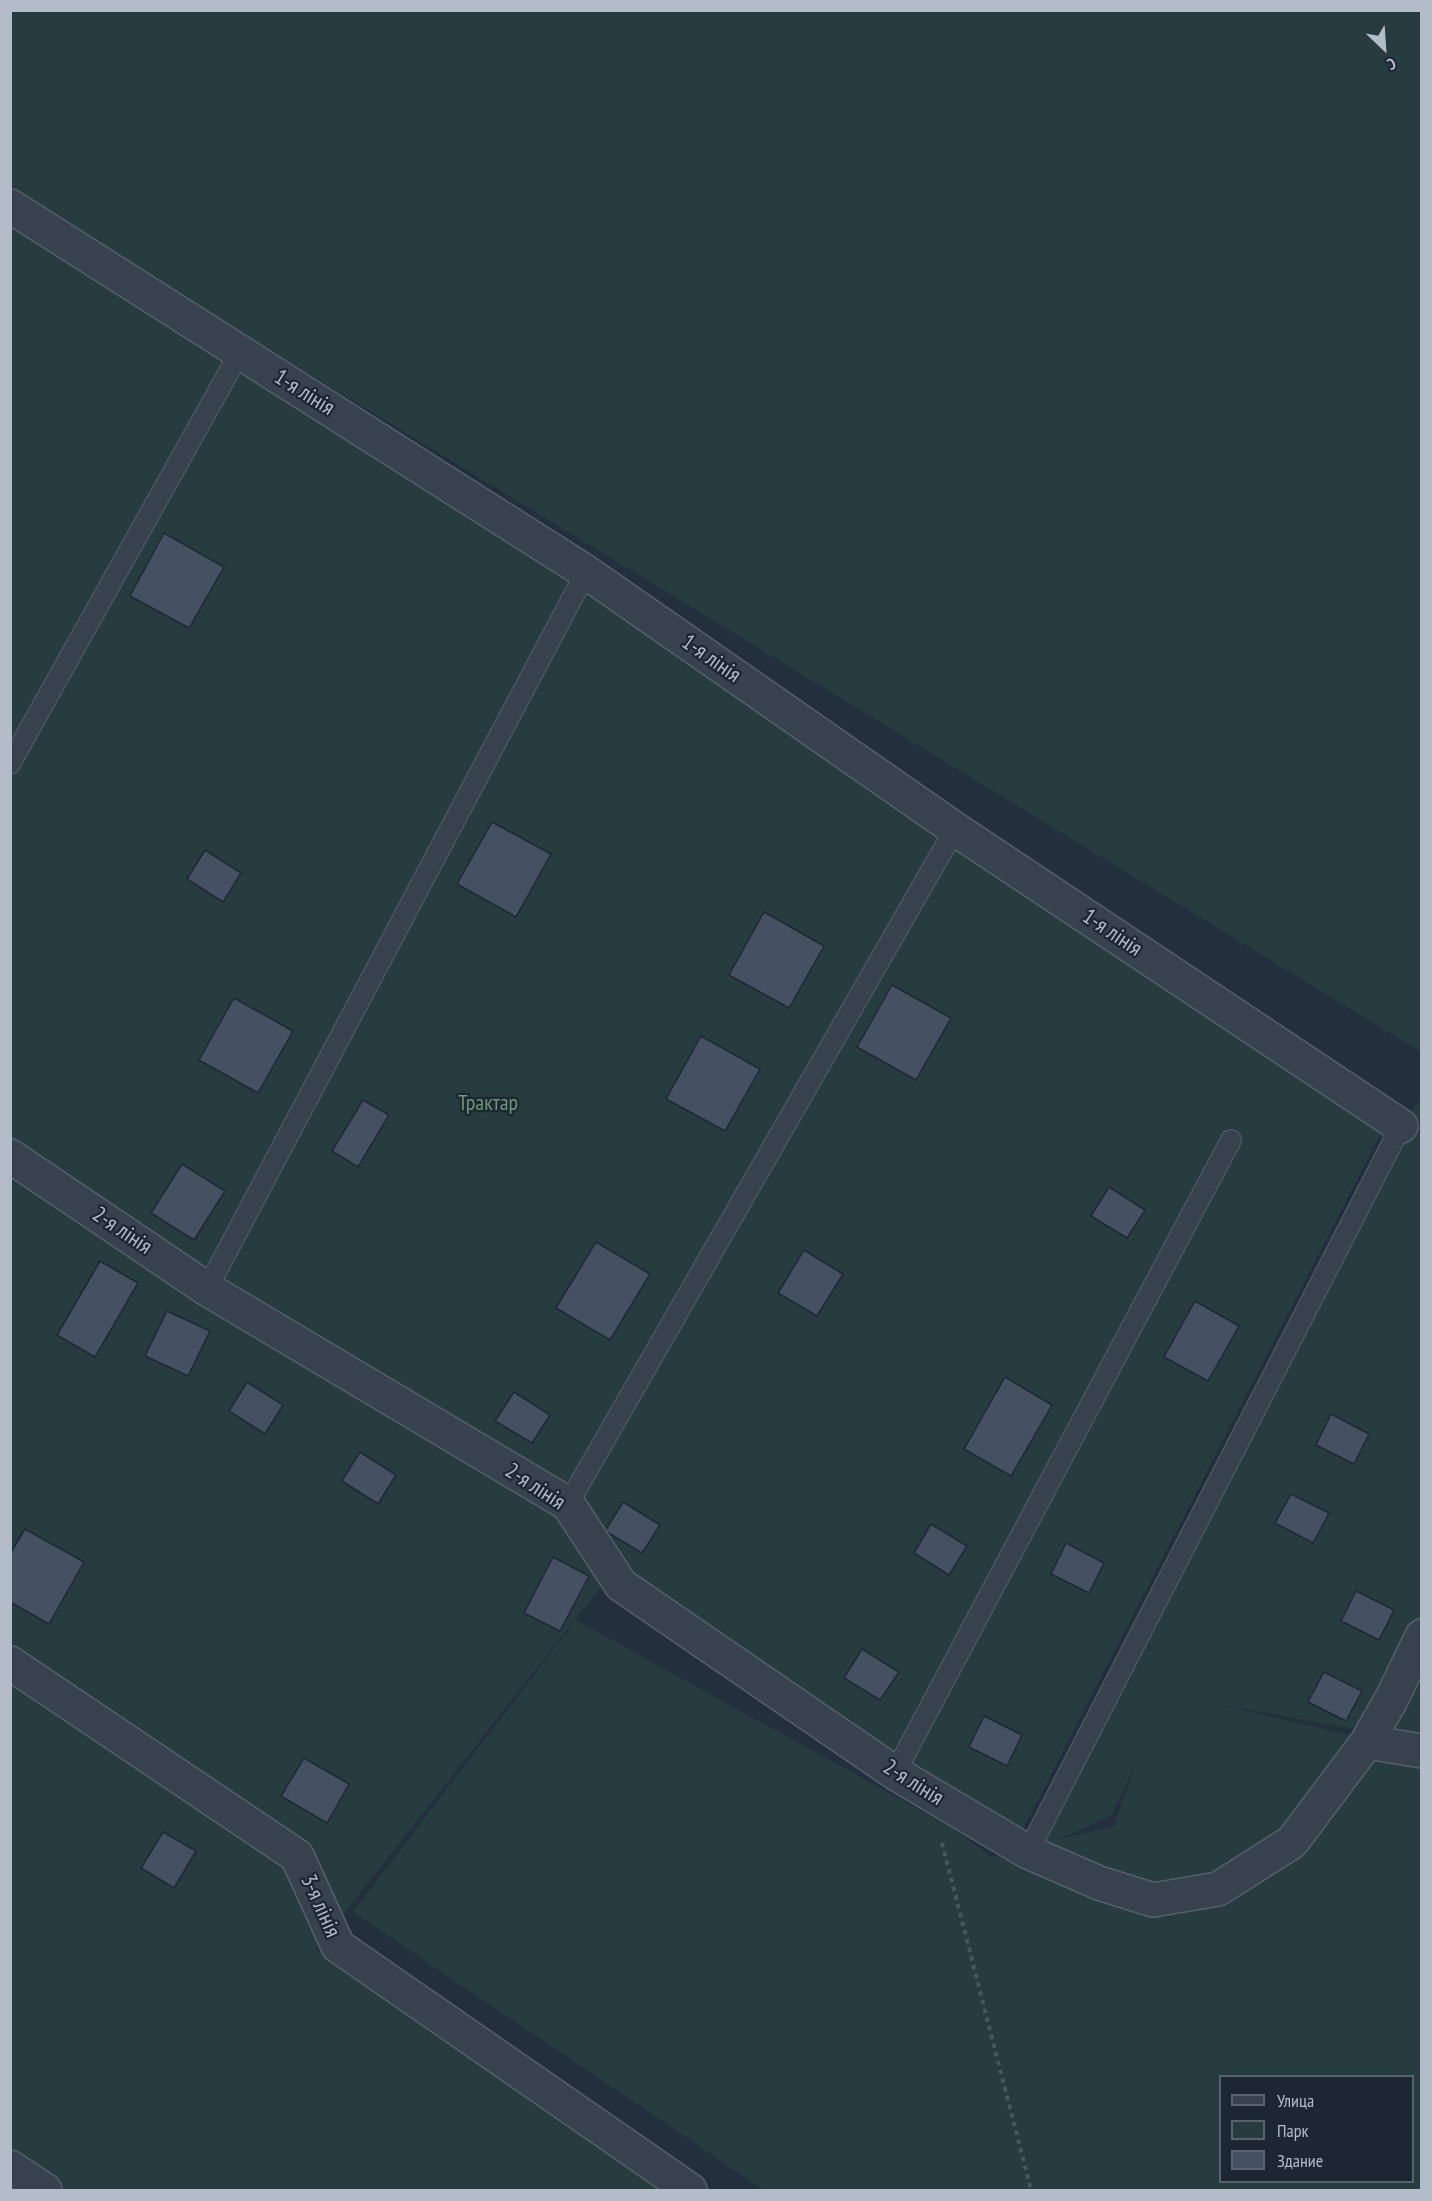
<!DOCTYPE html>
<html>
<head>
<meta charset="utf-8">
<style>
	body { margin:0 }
	#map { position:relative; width:1432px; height:2201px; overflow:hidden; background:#242f3e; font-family:"PT Sans Narrow",sans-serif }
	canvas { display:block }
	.frame { position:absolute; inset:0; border:12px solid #b4bcc9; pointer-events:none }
	.legend { position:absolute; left:1219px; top:2075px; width:195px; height:108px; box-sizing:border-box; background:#1d2633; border:2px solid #59626f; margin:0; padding:8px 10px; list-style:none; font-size:18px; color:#b4bcc9 }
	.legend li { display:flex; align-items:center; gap:12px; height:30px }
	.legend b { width:30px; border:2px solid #59626f }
	.north { position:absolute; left:1354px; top:18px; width:60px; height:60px; -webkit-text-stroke:4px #1d2633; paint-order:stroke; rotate:155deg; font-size:16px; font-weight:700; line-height:24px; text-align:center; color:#b4bcc9 }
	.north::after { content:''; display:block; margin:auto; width:21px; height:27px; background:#b4bcc9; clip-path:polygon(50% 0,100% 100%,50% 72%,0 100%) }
</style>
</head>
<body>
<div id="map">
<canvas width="1432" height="2201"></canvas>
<div class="frame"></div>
<ul class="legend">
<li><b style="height:8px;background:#38414e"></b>Улица</li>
<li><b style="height:16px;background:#263c3f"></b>Парк</li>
<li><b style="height:16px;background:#455162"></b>Здание</li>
</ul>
<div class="north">С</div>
</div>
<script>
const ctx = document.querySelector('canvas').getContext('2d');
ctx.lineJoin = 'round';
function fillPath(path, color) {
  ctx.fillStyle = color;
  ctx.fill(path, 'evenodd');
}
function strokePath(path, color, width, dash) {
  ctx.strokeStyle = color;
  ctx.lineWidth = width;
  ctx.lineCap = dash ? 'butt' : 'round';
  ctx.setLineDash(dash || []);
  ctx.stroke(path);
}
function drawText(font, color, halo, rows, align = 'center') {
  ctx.font = font + ' "PT Sans Narrow",sans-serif';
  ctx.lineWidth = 4.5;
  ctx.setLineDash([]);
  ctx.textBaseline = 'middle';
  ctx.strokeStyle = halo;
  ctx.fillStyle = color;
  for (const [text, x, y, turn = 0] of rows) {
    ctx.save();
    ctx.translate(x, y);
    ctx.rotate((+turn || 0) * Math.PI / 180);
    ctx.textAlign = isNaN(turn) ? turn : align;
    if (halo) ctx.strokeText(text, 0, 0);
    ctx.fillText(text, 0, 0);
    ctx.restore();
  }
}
const green = new Path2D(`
	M10 11H1421V1052L11 192Z
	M10 224 577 584 1382 1131 1022 1831 903 1761 618 1565 316 1949 664 2190H11Z
	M1421 1098V1741L1222 1705 1421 1752V2190H764L353 1912 576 1620 956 1830 991 1857 1030 1847 1401 1126ZM1136 1763 1114 1826 1056 1840 1111 1816ZM1220 2076H1412V2182H1220Z`);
const building = new Path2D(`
	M164 533 224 567 189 628 130 596Z
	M492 822 551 854 516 917 457 884Z
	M205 850 241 873 223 902 187 879Z
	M764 912 824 946 789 1008 729 975Z
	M892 985 951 1018 916 1080 857 1047Z
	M234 998 293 1031 258 1093 199 1060Z
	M701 1036 760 1069 725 1131 666 1099Z
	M363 1100 389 1115 358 1167 332 1151Z
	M182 1164 225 1191 194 1240 151 1213Z
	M1109 1187 1145 1210 1127 1238 1091 1216Z
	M596 1242 650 1274 610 1340 556 1308Z
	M804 1250 843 1274 817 1316 778 1293Z
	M100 1261 138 1283 95 1357 57 1335Z
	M1195 1301 1239 1326 1208 1381 1164 1357Z
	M167 1311 210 1331 188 1376 145 1356Z
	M1005 1377 1052 1405 1011 1476 964 1449Z
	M247 1382 283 1405 265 1434 229 1411Z
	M514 1392 550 1415 532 1443 495 1421Z
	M1331 1414 1369 1434 1354 1464 1316 1445Z
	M360 1452 396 1475 378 1504 342 1481Z
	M1291 1494 1329 1513 1313 1543 1275 1523Z
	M623 1502 660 1525 642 1553 605 1531Z
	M931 1524 967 1546 949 1575 914 1553Z
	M25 1529 84 1562 49 1624 10 1602V1554Z
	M1066 1543 1104 1563 1089 1593 1051 1574Z
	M553 1557 589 1576 560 1631 524 1613Z
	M1356 1591 1394 1610 1379 1640 1341 1621Z
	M862 1649 899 1672 880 1700 844 1678Z
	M1324 1672 1362 1691 1346 1721 1308 1702Z
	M984 1716 1022 1735 1007 1766 969 1747Z
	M304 1758 349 1784 327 1823 281 1796Z
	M163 1832 196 1851 174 1888 141 1868Z`);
const path = new Path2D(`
	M942 1843 1031 2190`);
const lane = new Path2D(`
	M10 764 240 352
	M207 1289 586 572
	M568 1504 955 829
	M895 1773 1231 1140
	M1028 1852 1401 1126`);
const street = new Path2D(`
	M10 206 586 572 955 829 1401 1126
	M10 1156 207 1289 568 1504 621 1585 895 1773 1028 1852 1099 1883 1153 1900 1218 1889 1292 1842 1367 1742 1392 1698 1422 1636
	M10 1663 297 1856 338 1946 690 2190
	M1367 1742 1422 1751
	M10 2167 45 2190`);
const streetNames = [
	["1-я лінія",304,393,32],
	["1-я лінія",711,659,35],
	["1-я лінія",1112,933,34],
	["2-я лінія",122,1231,34],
	["2-я лінія",535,1487,33],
	["2-я лінія",913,1783,32],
	["3-я лінія",320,1906,66]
];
const parkNames = [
	["Трактар",488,1104]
];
fillPath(green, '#263c3f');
fillPath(building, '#455162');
strokePath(building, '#1f2835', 1.5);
strokePath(lane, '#565f6c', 22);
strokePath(street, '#565f6c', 36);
strokePath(path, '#44595c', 4, [4.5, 4.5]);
strokePath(lane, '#38414e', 20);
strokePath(street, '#38414e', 33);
drawText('22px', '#b4bcc9', '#1d2633', streetNames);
drawText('22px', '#6b9a76', '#1d2633', parkNames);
</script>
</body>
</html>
